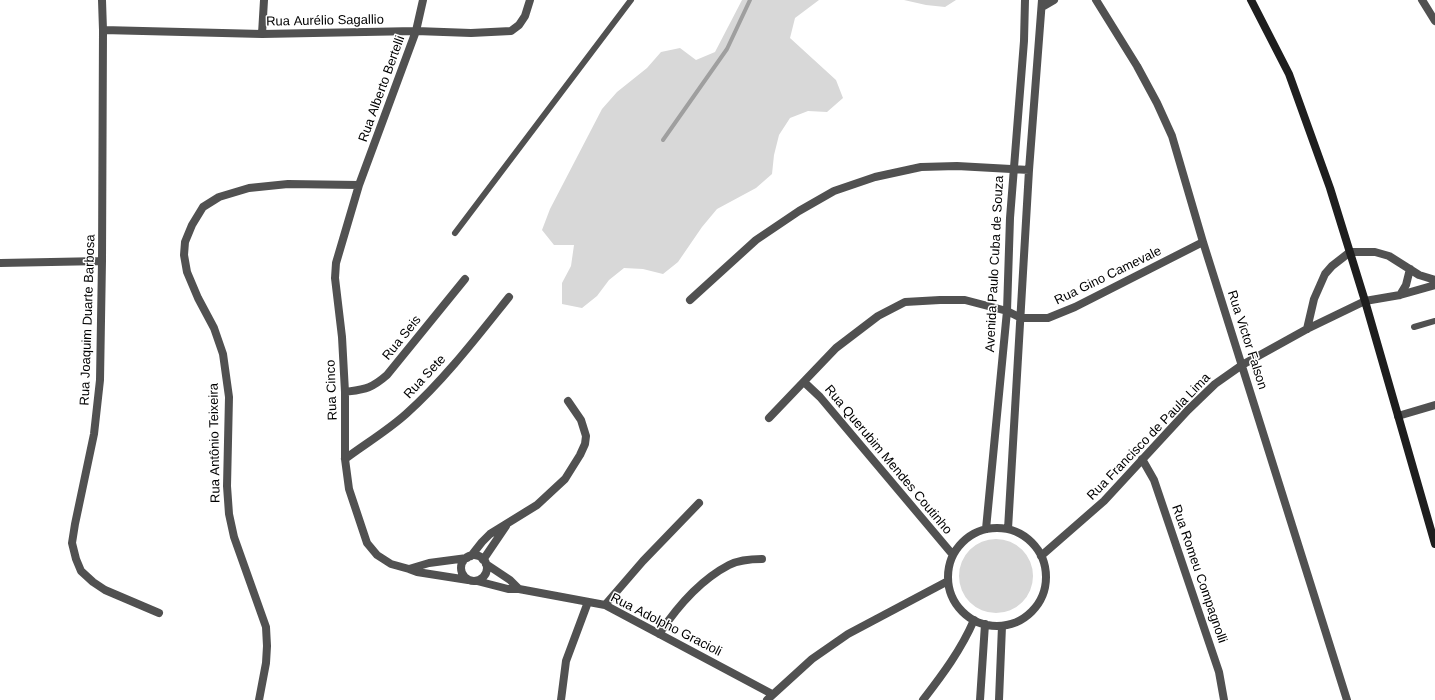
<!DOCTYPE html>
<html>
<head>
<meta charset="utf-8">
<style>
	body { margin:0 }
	canvas { display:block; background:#fff }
</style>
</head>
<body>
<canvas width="1435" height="700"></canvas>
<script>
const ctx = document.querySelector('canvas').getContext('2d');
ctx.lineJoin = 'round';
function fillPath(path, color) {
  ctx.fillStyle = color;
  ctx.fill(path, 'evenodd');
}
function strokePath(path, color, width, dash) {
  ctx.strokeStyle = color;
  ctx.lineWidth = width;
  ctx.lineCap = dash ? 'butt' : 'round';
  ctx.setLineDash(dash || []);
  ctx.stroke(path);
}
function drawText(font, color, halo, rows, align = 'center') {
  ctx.font = font + ' Arial,sans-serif';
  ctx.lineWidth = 3;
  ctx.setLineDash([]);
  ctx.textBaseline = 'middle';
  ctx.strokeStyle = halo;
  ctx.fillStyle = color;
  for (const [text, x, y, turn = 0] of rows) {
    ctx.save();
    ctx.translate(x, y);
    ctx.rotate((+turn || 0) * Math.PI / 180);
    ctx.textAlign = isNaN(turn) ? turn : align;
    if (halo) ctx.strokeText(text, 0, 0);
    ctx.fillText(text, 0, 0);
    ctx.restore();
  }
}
const green = new Path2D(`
	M742 0H819L795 18 790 38 836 80 843 98 827 112 808 111 790 118 779 135 774 155 772 174 756 188 717 209 702 227 678 262 663 274 643 269 624 268 609 280 597 296 582 308 562 304V283L571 266 574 245H554L542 230 550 209 602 109 617 92 647 68 661 52 680 48 696 60 715 52Z
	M904 0H956L945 7 926 5Z
	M959 576a37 37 0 1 1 74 0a37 37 0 1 1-74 0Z`);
const stream = new Path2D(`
	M663 140 727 49 750 0`);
const service = new Path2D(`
	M455 233 631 0
	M1414 327 1435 321`);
const minor = new Path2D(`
	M102 0 103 30 102 261 100 380 94 434 75 524 72 543 76 559 81 571 93 582 105 590 159 613
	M423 0 416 31 359 185 336 263 335 278 342 337 345 392V459L349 489 367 543 377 555 391 564 409 569 417 572 468 580
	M1096 0 1137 66 1157 103 1172 136 1203 242 1347 700
	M1422 0 1435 21
	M1042 7 1054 0
	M103 30 262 34 416 31 471 33 511 31 519 25 525 16 530 0
	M262 34 264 0
	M0 263 102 261
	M1400 295 1406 285 1410 269
	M690 300 756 240 799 211 834 191 875 177 921 167 957 166 1029 170
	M1307 329 1314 299 1325 274 1332 266 1350 252H1375L1389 256 1419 275 1435 280
	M804 382 820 397 953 555
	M345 392C365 389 371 389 387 375L465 279
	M1398 416 1435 405
	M769 418 836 348 878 316 905 302 940 300H965L1007 311 1021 318H1048L1075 307 1203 242
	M345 459C365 444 387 431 406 414 444 380 477 337 509 297
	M1142 459 1154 480 1219 672 1224 700
	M948 577a49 49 0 1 1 98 0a49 49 0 1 1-98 0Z
	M986 529 1007 311 1010 218 1024 41 1025 0
	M1008 529 1029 170 1042 0
	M461 568a13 13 0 1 1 26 0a13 13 0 1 1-26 0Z
	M471 556 482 542 490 534 537 505 565 479 580 455 585 444 586 436 581 420 568 401
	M1041 556 1104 501 1188 410 1215 384 1242 365 1307 329 1365 301 1400 295 1435 285
	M483 560 506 526
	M486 564 510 580 519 589
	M409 569 429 563 467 558
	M477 581 508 589H519L605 605 772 694
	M605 605 643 561 699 503
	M659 634C677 607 700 580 729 565 739 560 751 559 762 559
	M259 700 266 663 267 646 266 627 234 537 229 514 227 486 229 397 223 354 214 328 198 298 187 272 184 255 185 242 192 225 203 207 219 197 249 188 288 184 359 185
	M561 700 566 661 588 602
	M767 700 812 659 848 634 948 581
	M923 700C943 674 961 650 974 620
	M980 700 985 624
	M999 700 1002 626`);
const secondary = new Path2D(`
	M1251 0 1289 74 1330 188 1365 301 1435 544`);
const streetNames = [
	["Rua Aurélio Sagallio",325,21,-1],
	["Rua Alberto Bertelli",382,89,-70],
	["Avenida Paulo Cuba de Souza",995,264,-87],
	["Rua Gino Camevale",1108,276,-26],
	["Rua Joaquim Duarte Barbosa",88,320,-88],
	["Rua Seis",402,338,-51],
	["Rua Victor Falson",1247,340,72],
	["Rua Sete",425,377,-47],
	["Rua Cinco",332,390,-92],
	["Rua Francisco de Paula Lima",1149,437,-46],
	["Rua Antônio Teixeira",215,443,-91],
	["Rua Querubim Mendes Coutinho",888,460,50],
	["Rua Romeu Compagnolli",1199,574,71],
	["Rua Adolpho Gracioli",666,625,27]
];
fillPath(green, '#d8d8d8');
strokePath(stream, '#9f9f9f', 4);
strokePath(service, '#515151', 6);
strokePath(minor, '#515151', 8);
strokePath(secondary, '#1e1e1e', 8);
drawText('13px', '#000', '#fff', streetNames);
</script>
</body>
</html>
